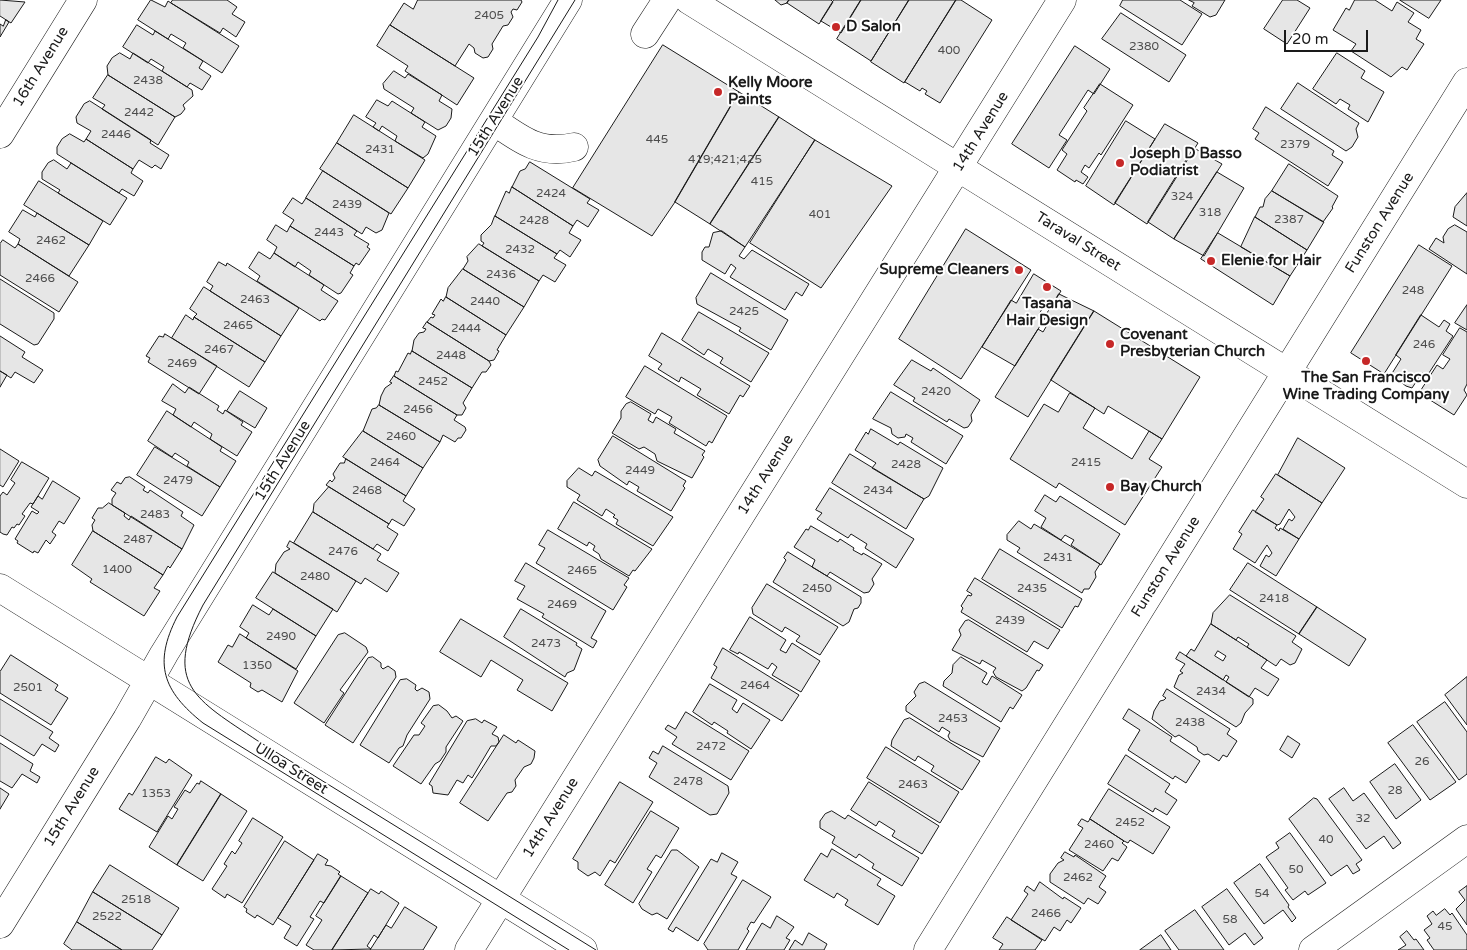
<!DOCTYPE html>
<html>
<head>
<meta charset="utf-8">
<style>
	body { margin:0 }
	#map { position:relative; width:1467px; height:950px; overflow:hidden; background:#fff; font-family:"Varela Round",sans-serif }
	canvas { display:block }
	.scale { position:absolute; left:1284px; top:30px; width:84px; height:22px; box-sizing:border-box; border:2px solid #1a1a1a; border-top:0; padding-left:6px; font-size:15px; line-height:18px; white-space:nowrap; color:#1a1a1a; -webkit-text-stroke:4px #fff; paint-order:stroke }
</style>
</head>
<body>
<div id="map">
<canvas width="1467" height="950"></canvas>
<div class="scale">20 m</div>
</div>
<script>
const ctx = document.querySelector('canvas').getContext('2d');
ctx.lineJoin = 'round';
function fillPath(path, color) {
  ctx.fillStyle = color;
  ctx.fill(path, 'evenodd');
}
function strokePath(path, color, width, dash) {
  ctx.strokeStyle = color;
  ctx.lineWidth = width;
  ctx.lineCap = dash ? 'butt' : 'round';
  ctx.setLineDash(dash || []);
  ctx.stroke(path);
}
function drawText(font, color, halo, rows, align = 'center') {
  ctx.font = font + ' "Varela Round",sans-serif';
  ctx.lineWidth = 4;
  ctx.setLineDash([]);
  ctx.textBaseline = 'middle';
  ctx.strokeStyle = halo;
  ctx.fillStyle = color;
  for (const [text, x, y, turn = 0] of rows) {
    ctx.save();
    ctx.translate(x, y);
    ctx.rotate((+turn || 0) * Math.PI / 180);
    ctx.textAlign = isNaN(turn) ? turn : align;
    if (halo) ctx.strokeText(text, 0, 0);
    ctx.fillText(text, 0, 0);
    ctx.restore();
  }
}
const building = new Path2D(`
	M0 0 25 2 11 23 0 16Z
	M151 0 165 7 168 1 171 3 239 46 222 73 183 48 186 43 171 34 168 39 138 20Z
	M173 0H227L237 7 232 14 245 22 236 37 223 28 220 33 171 3Z
	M418 0H521L522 2 517 10 513 9 511 12 513 17 508 25 503 26 492 44 493 49 488 57 483 58 475 53 474 48 469 44 455 66 390 25 404 3 413 9Z
	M789 0 787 3 781 5 775 0Z
	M789 0H831L833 2 819 24 787 3Z
	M834 0H861L841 33 821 21Z
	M861 0H909L871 61 837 39Z
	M909 0H956L904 83 871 62Z
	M956 0H961L992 20 940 103 925 94 927 91 922 88 920 91 905 82Z
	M1123 0H1180L1202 14 1182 45 1120 6Z
	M1189 0H1225L1216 15 1210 17 1192 6 1194 3Z
	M1283 0H1297L1310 8 1287 44 1264 29Z
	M1355 0H1375L1392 11 1397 2 1414 13 1408 22 1421 30 1416 39 1424 44 1407 70 1402 67 1391 77 1351 51 1356 44 1333 30 1346 8 1349 10Z
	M1400 0H1441L1429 18Z
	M1121 13 1186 55 1169 82 1102 39Z
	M6 20 9 22 0 37V24L3 26Z
	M137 25 153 35 155 31 203 61 199 68 211 76 202 90 190 83 187 87 162 71 164 67 151 59 148 63 123 47Z
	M390 25 474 78 457 105 405 71 408 66 377 46Z
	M663 45 739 92 675 202 652 236 573 188Z
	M1075 46 1110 69 1094 94 1088 90 1059 135 1067 140 1049 168 1012 144Z
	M120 53 130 59 133 53 192 90 193 96 183 105 185 109 181 114 175 117 108 75 107 66 112 58Z
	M1337 53 1365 71 1361 78 1384 92 1368 122 1348 109 1350 105 1340 99 1336 104 1313 89Z
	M394 71 405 78 408 74 442 95 439 101 452 109 451 118 446 126 438 130 411 113 414 108 384 89 383 84Z
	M108 75 175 117 158 145 102 109 105 105 93 98Z
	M1298 83 1359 123 1356 129 1358 137 1352 147 1346 151 1281 109Z
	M1100 84 1133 105 1101 155 1099 153 1089 168 1085 165 1081 172 1088 177 1083 184 1076 180 1075 182 1057 170 1067 154 1062 150 1087 111 1084 108Z
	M739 92 779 117 710 224 675 202Z
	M377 100 388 106 392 101 425 122 422 127 436 136 428 154 423 158 395 141 397 136 382 126 379 131 373 127 376 123 366 117Z
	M90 101 151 140 150 143 169 155 161 169 155 165 152 168 139 160 133 169 86 139 91 131 77 123 76 117 84 104Z
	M1266 107 1334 151 1332 155 1343 162 1328 186 1255 139 1259 133 1253 129Z
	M354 115 425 160 408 188 337 143Z
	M779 117 815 140 745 247 710 224Z
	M1126 121 1155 139 1114 205 1086 186Z
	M1165 124 1198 143 1147 224 1115 203Z
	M70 134 84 142 86 139 133 169 131 173 143 181 134 196 122 189 119 193 57 154V147L62 139Z
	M815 140 892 186 821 288 750 243Z
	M337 143 408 188 391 214 320 169Z
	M1194 148 1222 164 1174 239 1148 222Z
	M54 160 67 169 71 163 127 198 110 225 58 193 60 190 42 179V172L48 163Z
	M530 162 590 199 587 203 599 210 588 227 577 220 573 226 512 187 520 171 525 169Z
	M1289 164 1338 196 1332 207 1333 208 1323 222 1272 191Z
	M323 171 389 213 382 230 376 233 366 227 362 234 306 198Z
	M1217 172 1244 188 1204 256 1174 239Z
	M39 181 103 221 89 245 24 205Z
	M512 187 573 226 569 233 581 240 570 257 560 250 557 254 495 216 506 191 509 193Z
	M1272 191 1324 222 1307 250 1255 217 1260 207H1263L1265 199Z
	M1467 193V226L1453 217 1455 207Z
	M293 198 302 204 306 198 357 231 354 235 369 244 367 247 370 249 359 265 356 263 354 266 290 226 294 220 283 213Z
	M23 210 35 217 37 213 89 245 69 276 18 244 20 239 9 232Z
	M495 216 557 254 554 258 566 265 555 282 543 275 539 281 482 246 484 243 481 241V235L491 225Z
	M1255 217 1307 250 1290 276 1241 247Z
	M276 225 287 232 290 226 354 266 350 273 353 275 341 293 338 294 309 275 311 271 298 262 295 267 274 253 277 247 267 240Z
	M1455 225 1467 232V274L1429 249 1436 238 1444 243 1443 237 1448 229Z
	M966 229 1031 270 961 379 899 339Z
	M722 231 745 247 739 256 744 259 752 250 809 284 802 296 796 292 785 310 730 277 736 268 731 264 725 274 702 260V252L705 247H709L713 233Z
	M1218 233 1290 276 1273 305 1201 259Z
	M3 240 15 248 18 244 78 282 59 312 0 275V244Z
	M479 244 539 281 524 307 463 269 468 261 467 257Z
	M1419 245 1452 266 1384 374 1351 353Z
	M259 252 270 259 274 253 324 285 321 290 338 301 325 320 322 319 320 321 257 281 260 276 249 268Z
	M219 262 226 266 227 263 299 308 281 336 210 291 213 286 207 282Z
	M463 269 524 307 506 335 446 297 448 288Z
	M711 273 788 320 771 350 739 331 741 328 697 304 696 298Z
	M1034 274 1061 291 1049 310 1044 306 1039 314 1045 318 1015 366 982 347 1011 300 1016 303Z
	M0 279 54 313V319L38 344 34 345 0 324Z
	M204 287 281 336 265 362 194 317 197 314 190 309Z
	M1059 294 1094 311 1028 417 995 397 1038 329 1043 332 1050 320 1045 317Z
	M446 297 506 335 497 350 499 351 494 360 489 361 427 322 431 317 433 318 435 315 432 314 441 299 443 301Z
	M1467 305V330L1455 323Z
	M1094 311 1200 377 1162 439 1108 406 1104 414 1051 380Z
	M699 312 769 353 751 382 720 363 723 358 708 349 704 355 682 340Z
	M186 315 193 320 194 317 265 362 249 387 172 338Z
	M1421 315 1439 327 1444 320 1450 324 1446 331 1453 336 1427 376 1422 373 1412 388 1406 386 1391 375 1401 359 1396 355Z
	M427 322 489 361 491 365 486 372H482L472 388 412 351 414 340 419 333 424 332 426 329 423 328Z
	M1460 328 1467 332V384L1464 390 1467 395 1454 415 1419 393 1437 365 1443 369 1450 359 1443 355Z
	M662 333 750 386 743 397 740 395 729 414 697 395 701 389 681 377 679 382 658 369 662 364 649 356Z
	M165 334 217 366 199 394 148 362 150 358 146 356 159 336 163 337Z
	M0 336 25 352 22 357 43 370 34 383 15 372 11 378 0 371Z
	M412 351 472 388 463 403 466 408 462 415H457L394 376 396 371 398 372 408 353 410 354Z
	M912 360 931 371 933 368 980 400 971 415 972 421 968 427 964 428 949 419 947 422 913 401 915 398 894 385Z
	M645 366 727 416 712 443 709 441 706 446 669 423 672 417 658 409 655 414 626 397Z
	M0 371 7 375 0 387Z
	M394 376 457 415 454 420 465 427 466 430 461 438H458L455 442 443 435 440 442 379 405 381 396 385 388 392 383 390 382Z
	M173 384 185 393 189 387 219 406 217 410 223 414 225 410 243 422 241 425 252 432 237 456 210 439 212 434 194 422 191 427 173 415 176 409 162 401Z
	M240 391 267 408 255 428 227 411Z
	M891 392 963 436 946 464 911 442 913 438 906 434 905 437 898 438 892 434 891 428 873 419Z
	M1070 393 1095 408 1083 428 1132 459 1149 431 1162 439 1149 459 1162 467 1125 525 1059 483 1056 488 1010 459 1044 404 1058 412Z
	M631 402 651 414 648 420 653 423 656 417 676 429 674 433 705 451 702 455 704 457 692 478 657 461 655 454 644 447 639 449 612 433 621 418V411L626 404Z
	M379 405 440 442 423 468 363 431 372 409 376 408Z
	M167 411 222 447 220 451 236 461 220 487 187 466 189 462 175 453 172 457 148 441Z
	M871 429 898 445 900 442 943 468 929 496 924 499 872 468 876 463 855 450 866 432 868 434Z
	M363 431 423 468 406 496 343 457Z
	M613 436 686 481 683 486 685 488 671 511 637 491 639 487 629 481 627 485 600 466 598 460Z
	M1298 438 1345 468 1322 503 1278 475Z
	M155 447 220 487 202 516 137 475Z
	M0 449 19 461 3 487 0 485Z
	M850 454 924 499 906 529 832 483Z
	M346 459 406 496 403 501 415 509 404 526 392 519 389 524 326 485 330 480 332 482 335 478 333 474 340 463H344Z
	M22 462 49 478 33 504 30 503 22 514 25 516 19 525 17 524 14 528 12 527 7 535 3 534 0 532V496L3 492 7 495 15 483 11 480Z
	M579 468 592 476 595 471 673 517 653 546 616 524 618 520 613 517 615 515 606 509 602 516 577 500 580 495 567 487V481Z
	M1276 474 1322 503 1299 539 1283 529 1289 519 1292 521 1295 517 1289 509 1280 524 1277 525 1255 512 1264 499 1261 497Z
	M130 477 145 487 143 490 148 493 150 490 183 512 181 516 194 525 182 549 112 505V499L116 493 111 490 117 482 121 484 125 478Z
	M53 481 80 498 64 524 59 521 52 532 56 535 50 544 46 540 38 553 34 551 33 553 17 543 18 541 15 539 32 511 37 514 39 512 31 507 38 496 42 499Z
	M329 487 389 524 387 527 398 534 388 551 377 544 373 549 313 512 314 504Z
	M830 488 914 539 896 568 865 548 867 544 851 534 848 538 817 519 822 513 816 510Z
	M1045 495 1056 502 1060 496 1120 534 1101 565 1071 545 1074 540 1065 535 1061 540 1041 527 1046 518 1035 511Z
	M574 502 652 549 635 571 633 570 629 576 601 559 599 554 593 550 595 546 589 542 587 546 558 529Z
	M109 503 125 513 124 516 129 520 131 516 182 549 170 568 168 566 163 575 93 531 92 525 95 520 92 518 98 508H102Z
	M1253 510 1277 525 1275 528 1279 531 1280 528 1299 539 1276 576 1260 566 1266 555 1269 557 1272 553 1267 545 1255 563 1233 549 1242 534 1239 532Z
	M313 512 381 554 377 560 399 573 387 592 365 578 361 584 294 543Z
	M1019 521 1031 529 1034 524 1100 564 1095 572 1096 577 1089 589H1084L1082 593 1017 552 1020 548 1007 540V535Z
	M811 526 838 542 840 539 854 548 853 550 862 555 863 553 882 564 872 579 874 584 869 592 864 593 830 572 827 576 812 567 815 560 794 547 806 529 808 530Z
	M548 530 629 578 624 585 627 587 613 610 536 563 545 548 539 545Z
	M93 531 163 575 154 588 160 591 144 616 90 582 92 579 72 565Z
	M290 541 356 581 337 612 275 573 276 564 284 552 290 549 287 547Z
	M1000 549 1082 599 1078 607 1075 606 1062 628 982 579Z
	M788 552 861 597V603L858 608 854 609 849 622 843 626 773 582 786 560 784 558Z
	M526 563 606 611 591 638 597 641 593 648 542 617 544 614 517 599 525 586 515 581Z
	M1248 563 1317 607 1299 634 1230 590Z
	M273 572 333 609 316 636 256 598Z
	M975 578 1060 630 1048 649 1034 641 1027 652 961 612 963 608 961 606 968 595 971 596 972 594 967 591Z
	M767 584 838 627 820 655 796 641 800 636 785 627 782 632 753 614 752 608Z
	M1230 595 1296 636 1292 642 1302 649 1295 663 1290 665 1281 659 1276 666 1247 647 1249 644 1238 637 1236 640 1211 624 1213 613Z
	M253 605 269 615 273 609 316 636 296 669 246 638 249 633 240 627Z
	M1317 607 1366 639 1349 666 1299 634Z
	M521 609 577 643 576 645 582 649 574 670 567 673 565 677 504 637Z
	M750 617 786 640 780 650 786 653 792 643 820 661 801 692 772 675 777 667 772 663 768 669 739 652 738 654 730 650Z
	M461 619 568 683 552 711 517 690 523 680 491 660 481 677 440 652Z
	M969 620 1043 665 1039 671 1037 670 1026 688 1022 691 996 677 993 672 996 668 982 660 980 664 952 650 961 635 959 630 965 621Z
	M1211 624 1267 660 1261 668 1279 679 1268 696 1255 688 1249 697 1226 682 1229 677 1226 675 1223 680 1186 656 1191 649 1194 651ZM1218 651 1226 656 1223 661 1215 656Z
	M345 633 366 647 368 652 340 690 344 693 324 723 294 703 338 635Z
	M240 634 298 671 282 702 262 690 258 692 250 687 251 683 218 662 228 645 232 647Z
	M723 648 799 695 782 721 711 678 717 667 714 665Z
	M1180 652 1253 699V704L1245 713 1241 723 1236 727 1174 687 1179 675 1183 673 1180 671 1185 664 1176 659Z
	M11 655 58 685 55 690 68 698 51 725 0 693V672Z
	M373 657 381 663V667L383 669 388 666 395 671 396 677 353 743 325 725 368 658Z
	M961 657 987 673 982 682 987 685 992 676 1022 695 1013 709 1010 707 1001 722 943 686 944 681 952 673 953 665Z
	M1467 677V725L1445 695Z
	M407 679 416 685 415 689 417 691 422 688 429 692 430 699 407 735 403 746 399 748 389 763 360 745 400 680Z
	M925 682 1000 728 983 757 950 740 948 736 950 732 942 727 939 732 906 711V706L916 696 914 692 919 684Z
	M710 684 737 700 732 709 737 713 743 703 770 720 751 749 727 733 728 731 714 722 712 725 693 712Z
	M1167 689 1230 729 1227 734 1237 741 1227 757 1223 755 1219 761 1208 754 1204 755 1198 751 1197 747 1179 735 1175 737 1152 719 1154 711 1160 701 1164 700 1166 698 1163 696Z
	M0 699 53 732 49 738 59 745 55 752 42 744 34 756 0 735Z
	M1445 702 1467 732V774L1459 780 1417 722Z
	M439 705 447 711 452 718 456 716 463 721 446 747V752L440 761 435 764 421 784 393 766 414 735H419L425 726 421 723 433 706Z
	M1129 709 1172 737 1170 741 1200 761 1186 783 1175 776 1173 779 1128 750 1140 730 1123 719Z
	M686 712 749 751 731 780 672 744 677 737 665 729 668 725 675 729Z
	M910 718 980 761 962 790 931 771 934 766 918 756 915 761 891 746 892 740 904 720Z
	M476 719 482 723 484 720 497 727 492 734 498 737 499 742 496 746H491L472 778 468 775 463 783 457 780 448 795 433 793 432 786 429 784 467 721Z
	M1413 725 1456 782 1430 800 1388 743Z
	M504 735 516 743 518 740 535 751 534 758 531 764 524 767 515 780 516 786 512 792 507 793 488 821 460 803Z
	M1288 736 1300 744 1292 758 1280 750Z
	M0 743 33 764 30 771 40 777 37 783 22 774 12 788 0 781Z
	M663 746 728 786 729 793 717 814 710 815 649 777 657 763 649 758 653 751 658 754Z
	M886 747 959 792 940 823 867 778Z
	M1126 755 1170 784 1165 792 1177 800 1167 815 1155 808 1153 812 1108 784Z
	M156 757 166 763 169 759 192 775 157 832 119 809 129 793 132 795Z
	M1395 764 1421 800 1396 819 1370 782Z
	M201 781 221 794 177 865 149 847 168 816 172 819 178 809 174 807 185 790 190 793 197 783 199 784Z
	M620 782 653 802 615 863 610 860 600 876 595 872 588 876 578 869V862L573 859Z
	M869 782 939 826 922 854 892 836 895 831 879 821 876 826 851 810Z
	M0 788 9 794 0 809Z
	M1344 788 1353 801 1364 793 1401 843 1393 849 1384 836 1366 849 1329 799Z
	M1109 789 1170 827 1153 854 1130 840 1128 843 1124 841 1090 819Z
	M221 794 247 811 203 881 177 865Z
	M1314 798 1317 799 1362 860 1356 864 1360 870 1353 874 1347 865 1331 876 1289 819Z
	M651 811 679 828 661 858 656 855 647 869 652 872 633 903 605 885Z
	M832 811 845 819 848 815 919 858 902 886 872 868 874 864 859 854 856 858 832 843 835 837 820 828V821L825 814Z
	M253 818 283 837 242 903 227 894 225 898 212 889 227 866 224 864 232 851 235 854 242 843 239 841Z
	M1082 819 1088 822 1090 819 1124 841 1122 843 1127 847 1118 861 1112 858 1103 871 1069 850 1083 828 1078 825Z
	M1290 833 1326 883 1308 895 1305 891 1293 900 1285 890 1288 888 1266 857 1279 848 1276 843Z
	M285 841 314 860 273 925 257 915 255 918 246 912 247 909 244 907Z
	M832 849 881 879 877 885 895 896 878 925 845 905 848 900 837 893 834 898 804 880 821 853 827 857Z
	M672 850H677L699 867 667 919 657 913 652 915 642 909 639 904Z
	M1065 852 1074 857 1075 855 1106 876 1099 887 1106 892 1098 904 1088 898 1084 904 1050 882V874L1058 863 1064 860 1061 858Z
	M722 853 738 862 731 874 737 877 698 941 676 927 673 932 668 929 711 859 717 862Z
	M318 854 328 860 325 865 331 866 340 872 338 874 341 876 324 903 320 901 310 917 314 919 297 946 284 938 291 926 278 918Z
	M1260 864 1289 905 1288 907 1296 918 1292 922 1283 910 1264 924 1234 883Z
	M110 865 179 908 162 935 93 892Z
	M341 876 368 893 332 950H314L306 945 322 920 316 916Z
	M743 880 771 897 754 923 751 922 747 929 749 931 738 950H708L704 944Z
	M1040 882 1063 899 1064 897 1081 908 1071 923 1067 920 1060 931 1054 927 1045 941 1011 920 1028 894 1024 891 1027 886 1034 891Z
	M1467 886V925L1456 909 1465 900 1459 892Z
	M371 889 379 894 381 891 399 903 378 938 374 935 367 946 371 949 332 950Z
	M1227 889 1263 938 1254 945 1245 933 1229 945 1202 907Z
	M93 892 162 935 152 950H122L77 922Z
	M405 907 437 927 423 950H370L386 925 391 928Z
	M1445 909 1450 915 1452 913 1467 935V950H1434L1427 940 1430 938 1424 930 1432 924 1427 916 1433 911 1436 915Z
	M1195 910 1224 950H1179L1165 931Z
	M777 916 794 927 786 938 790 940 784 950H746L762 923 770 928Z
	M1007 917 1042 940 1035 950H999L1003 944 993 938Z
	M77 922 122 950H72L64 944Z
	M1407 931 1414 940 1416 939 1424 950H1398L1406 945 1400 937Z
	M809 933 827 944 824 950H789L795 940 802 945Z
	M1161 935 1171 950H1140Z`);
const minor = new Path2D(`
	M689 0 1467 484
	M645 34 667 0
	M494 121C521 140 540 155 574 147
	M0 134 83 0
	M0 588 583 950
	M0 924 127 719 164 654 568 0
	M469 950 1062 0
	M928 950 1467 82
	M1313 950 1467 839`);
const tram = new Path2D(`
	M558 0 538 37 177 617C153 664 163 691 203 723L569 950
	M575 0 203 605C162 684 195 699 258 741L596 950`);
const markers = [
	[836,27,5,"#c62828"],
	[718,92,5,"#c62828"],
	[1120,163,5,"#c62828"],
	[1211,261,5,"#c62828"],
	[1019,270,5,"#c62828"],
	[1047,287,5,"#c62828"],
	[1110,344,5,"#c62828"],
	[1366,361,5,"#c62828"],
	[1110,487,5,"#c62828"]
];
const numberNames = [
	["2405",489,16],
	["2380",1144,47],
	["400",949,51],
	["2438",148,81],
	["2442",139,113],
	["2446",116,135],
	["445",657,140],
	["2379",1295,145],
	["2431",380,150],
	["419;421;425",725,160],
	["415",762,182],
	["2424",551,194],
	["324",1182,197],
	["2439",347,205],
	["318",1210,213],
	["401",820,215],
	["2387",1289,220],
	["2428",534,221],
	["2443",329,233],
	["2462",51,241],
	["2432",520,250],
	["2436",501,275],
	["2466",40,279],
	["248",1413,291],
	["2463",255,300],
	["2440",485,302],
	["2425",744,312],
	["2465",238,326],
	["2444",466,329],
	["246",1424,345],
	["2467",219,350],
	["2448",451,356],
	["2469",182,364],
	["2452",433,382],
	["2420",936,392],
	["2456",418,410],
	["2460",401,437],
	["2464",385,463],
	["2415",1086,463],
	["2428",906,465],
	["2449",640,471],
	["2479",178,481],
	["2468",367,491],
	["2434",878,491],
	["2483",155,515],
	["2487",138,540],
	["2476",343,552],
	["2431",1058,558],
	["1400",117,570],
	["2465",582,571],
	["2480",315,577],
	["2450",817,589],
	["2435",1032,589],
	["2418",1274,599],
	["2469",562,605],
	["2439",1010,621],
	["2490",281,637],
	["2473",546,644],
	["1350",257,666],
	["2464",755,686],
	["2501",28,688],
	["2434",1211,692],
	["2453",953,719],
	["2438",1190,723],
	["2472",711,747],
	["26",1422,762],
	["2478",688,782],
	["2463",913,785],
	["28",1395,791],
	["1353",156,794],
	["32",1363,819],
	["2452",1130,823],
	["40",1326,840],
	["2460",1099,845],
	["50",1296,870],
	["2462",1078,878],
	["54",1262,894],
	["2518",136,900],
	["2466",1046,914],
	["2522",107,917],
	["58",1230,920],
	["45",1445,927]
];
const poiNames = [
	["D Salon",846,27],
	["Kelly Moore",728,83],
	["Paints",728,100],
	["Joseph D Basso",1130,154],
	["Podiatrist",1130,171],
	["Elenie for Hair",1221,261],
	["Supreme Cleaners",1009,270,"right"],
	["Tasana",1047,304,"center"],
	["Hair Design",1047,321,"center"],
	["Covenant",1120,335],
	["Presbyterian Church",1120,352],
	["The San Francisco",1366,378,"center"],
	["Wine Trading Company",1366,395,"center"],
	["Bay Church",1120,487]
];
const streetNames = [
	["16th Avenue",41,67,-58],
	["15th Avenue",496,117,-58],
	["14th Avenue",981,132,-58],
	["Funston Avenue",1380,223,-58],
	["Taraval Street",1078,242,32],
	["15th Avenue",283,461,-58],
	["14th Avenue",766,475,-58],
	["Funston Avenue",1166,567,-58],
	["Ulloa Street",291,769,32],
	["15th Avenue",72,807,-58],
	["14th Avenue",551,818,-58]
];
fillPath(building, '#e6e6e6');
strokePath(building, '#1a1a1a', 1);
strokePath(minor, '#1a1a1a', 29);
strokePath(minor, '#fff', 28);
strokePath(tram, '#1a1a1a', 1);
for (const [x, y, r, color] of markers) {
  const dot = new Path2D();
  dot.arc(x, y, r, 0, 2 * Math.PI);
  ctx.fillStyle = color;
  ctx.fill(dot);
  strokePath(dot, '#fff', 2);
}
drawText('12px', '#4d4d4d', null, numberNames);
drawText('bold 15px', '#1a1a1a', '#fff', poiNames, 'left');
drawText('15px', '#1a1a1a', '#fff', streetNames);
</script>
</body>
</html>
